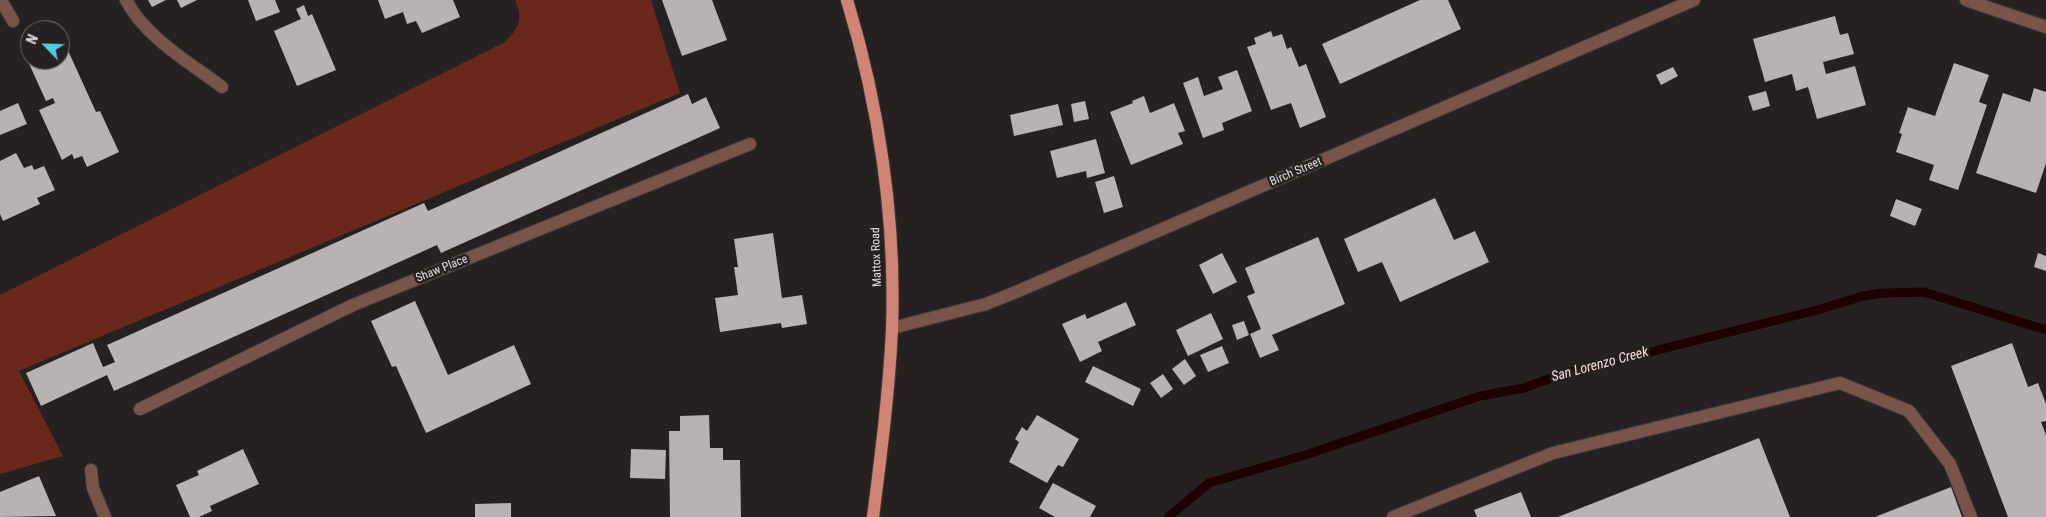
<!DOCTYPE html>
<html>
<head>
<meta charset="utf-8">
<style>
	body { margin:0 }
	#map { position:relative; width:2046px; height:517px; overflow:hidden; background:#252120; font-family:"Roboto Condensed",sans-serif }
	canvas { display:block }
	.north { position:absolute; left:20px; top:20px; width:50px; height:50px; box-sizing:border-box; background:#252120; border:1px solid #716d6c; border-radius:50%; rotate:294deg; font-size:14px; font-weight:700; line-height:20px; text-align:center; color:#e2dfdf }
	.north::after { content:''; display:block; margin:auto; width:18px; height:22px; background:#56c9e1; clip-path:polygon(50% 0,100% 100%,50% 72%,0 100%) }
</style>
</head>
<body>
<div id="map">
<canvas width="2046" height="517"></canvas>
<div class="north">N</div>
</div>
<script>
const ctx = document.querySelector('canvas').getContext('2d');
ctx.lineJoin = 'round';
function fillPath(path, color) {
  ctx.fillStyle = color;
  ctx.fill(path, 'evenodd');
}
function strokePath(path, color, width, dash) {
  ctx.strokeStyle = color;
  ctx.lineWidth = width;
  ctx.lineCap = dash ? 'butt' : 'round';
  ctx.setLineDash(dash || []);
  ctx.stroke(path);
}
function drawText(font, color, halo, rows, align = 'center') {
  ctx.font = font + ' "Roboto Condensed",sans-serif';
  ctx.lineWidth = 5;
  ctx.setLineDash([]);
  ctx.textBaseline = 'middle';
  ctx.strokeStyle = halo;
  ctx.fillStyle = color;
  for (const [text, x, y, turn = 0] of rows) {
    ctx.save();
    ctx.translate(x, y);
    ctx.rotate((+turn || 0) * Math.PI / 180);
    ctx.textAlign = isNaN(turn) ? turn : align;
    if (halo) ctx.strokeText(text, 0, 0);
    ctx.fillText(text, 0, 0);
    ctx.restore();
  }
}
const green = new Path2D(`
	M515 0H651L680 93 19 371 63 456 0 474V295L505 42C519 28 523 19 515 0Z`);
const stream = new Path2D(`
	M1168 517 1209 483 1305 455 1480 396 1524 388 1562 374 1817 310 1863 296 1883 293 1924 292 2046 330`);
const building = new Path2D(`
	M148 0H166L152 7Z
	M177 0H197L181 8Z
	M248 0H275L280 12 256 21Z
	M378 0H453L460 17 422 33 416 21 407 24 403 12 385 19Z
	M662 0H712L727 40 682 56Z
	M1420 0H1448L1461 29 1340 84 1322 44Z
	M304 5 308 16 312 14 336 70 297 86 274 31 301 19 296 9Z
	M1835 16 1840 35 1848 33 1854 54 1823 62 1826 74 1855 66 1866 105 1817 119 1808 87 1796 91 1792 74 1765 82 1753 39Z
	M1271 31 1273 37 1282 34 1287 49 1291 47 1299 67 1306 64 1326 117 1300 128 1291 103 1271 110 1247 47 1256 44 1254 38Z
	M60 33 96 112 100 111 119 152 87 167 82 156 74 159 72 154 62 160 39 110 55 103 53 98 46 101 26 57 30 55V60H60Z
	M1954 63 1989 75 1979 102 1987 105 1958 190 1929 180 1934 165 1896 152 1902 134 1899 133 1908 107 1935 116Z
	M1673 67 1678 76 1661 85 1656 75Z
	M1237 70 1252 111 1222 123 1224 130 1203 138 1183 83 1198 77 1204 96 1223 89 1218 77Z
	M2034 88 2046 92V163L2036 193 1976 173 2003 93 2030 102Z
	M1766 91 1770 106 1753 111 1748 96Z
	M688 94 692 104 706 97 720 128 441 253 437 245 114 391 107 375 41 406 26 373 93 343 103 367 115 362 107 345 424 203 428 211Z
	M1144 96 1150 113 1174 103 1185 131 1178 133 1183 144 1131 165 1110 112 1133 103 1132 101Z
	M1085 101 1089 119 1074 122 1071 104Z
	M18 103 27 124 0 135V111Z
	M1058 104 1063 125 1014 136 1010 115Z
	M1096 139 1105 173 1087 178 1086 171 1057 178 1050 151Z
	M16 153 24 168 32 165 34 170 44 166 55 190 37 198 40 204 3 221 0 214V161Z
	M1114 176 1123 207 1104 213 1095 182Z
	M1435 198 1454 240 1475 231 1489 262 1400 302 1382 262 1358 272 1344 239Z
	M1896 199 1922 209 1915 226 1890 216Z
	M773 233 782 298 802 295 807 324 782 328 781 323 720 332 715 298 738 295 734 267H738L734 239Z
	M1318 237 1345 304 1272 335 1279 350 1260 358 1250 334 1261 329 1247 296 1255 293 1245 268Z
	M1222 253 1237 282 1213 294 1199 265Z
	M2038 253 2046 256V271L2034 267Z
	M415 301 448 375 514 345 531 384 426 433 396 366 392 367 371 321Z
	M1126 302 1136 325 1098 342 1102 351 1080 362 1062 324 1085 314 1087 319Z
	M1211 313 1223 339 1188 356 1176 330Z
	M1244 321 1249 335 1237 340 1232 325Z
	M2012 343 2028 387 2038 383 2046 404V421L2041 422 2046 435V517H2008L1951 366Z
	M1222 346 1229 363 1208 372 1200 355Z
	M1185 359 1196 376 1184 385 1172 369Z
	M1093 366 1141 389 1133 406 1085 382Z
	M1163 374 1173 389 1161 398 1150 383Z
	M709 415 710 448H723V460H740L741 517H670L669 431H680V416Z
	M1037 415 1079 439 1063 467 1058 465 1047 483 1009 462 1019 442 1015 439 1022 427 1027 431Z
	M1759 438 1790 517H1558Z
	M243 449 259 484 210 506 212 511 199 517H190L176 485 199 475 197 471Z
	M631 449 666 450 665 479 630 478Z
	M39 476 56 516 0 517V492Z
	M1053 483 1096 506 1090 517H1055L1039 508Z
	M1951 487 1962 517H1875Z
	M1521 492 1531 517H1477L1474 510Z
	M511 503V517H475V504Z`);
const lane = new Path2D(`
	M1 0 13 21
	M126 0C146 38 189 62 222 87
	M1393 517 1553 453 1840 383 1909 411 1950 464 1971 517`);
const street = new Path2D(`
	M1966 0 2046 27
	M892 328 986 304 1016 292 1694 0
	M140 409 353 305 750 144
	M91 470 93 488 105 517`);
const primary = new Path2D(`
	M847 0C879 105 896 219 892 329 889 392 881 455 873 517`);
const streetNames = [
	["Birch Street",1296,172,-23],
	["Mattox Road",877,257,-92],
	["Shaw Place",442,269,-22]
];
const waterNames = [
	["San Lorenzo Creek",1600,365,-15]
];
fillPath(green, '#69281b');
strokePath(stream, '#1e0000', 9);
fillPath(building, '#b8b3b2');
strokePath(lane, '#3f3c3b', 14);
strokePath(street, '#3f3c3b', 14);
strokePath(primary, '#3f3c3b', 14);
strokePath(lane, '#79544b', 12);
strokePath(street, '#79544b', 12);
strokePath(primary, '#d18473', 12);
drawText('12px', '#e2dfdf', '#252120', streetNames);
drawText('italic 14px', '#f7ded8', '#252120', waterNames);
</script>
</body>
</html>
